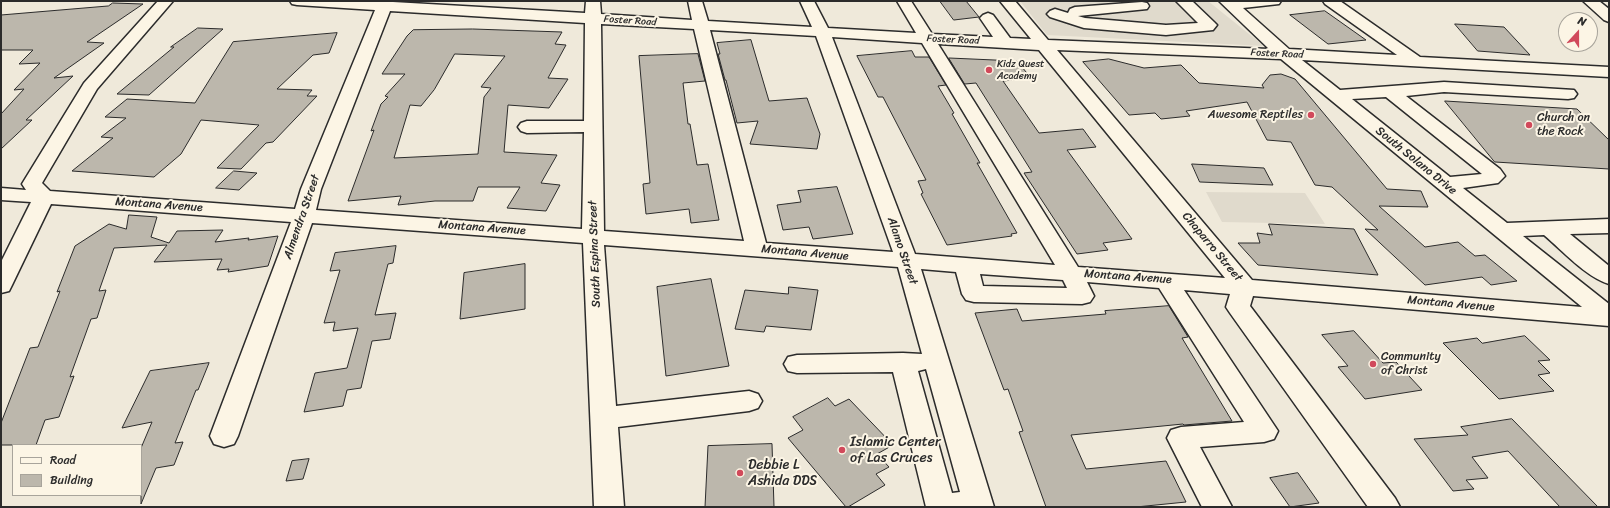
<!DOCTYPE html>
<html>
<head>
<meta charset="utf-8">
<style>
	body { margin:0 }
	#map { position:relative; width:1610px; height:508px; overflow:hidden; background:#efe9da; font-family:Sriracha,sans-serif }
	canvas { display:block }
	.frame { position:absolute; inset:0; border:2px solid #2b2b2b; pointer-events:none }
	.legend { position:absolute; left:12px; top:444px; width:130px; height:52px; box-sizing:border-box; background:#fcf5e5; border:1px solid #a8a49b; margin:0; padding:5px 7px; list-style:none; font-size:12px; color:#2b2b2b }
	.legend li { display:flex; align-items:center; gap:8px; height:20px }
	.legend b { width:20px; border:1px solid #a8a49b }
	.north { position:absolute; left:1558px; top:12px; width:40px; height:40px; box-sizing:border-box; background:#fcf5e5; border:1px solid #a8a49b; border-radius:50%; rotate:21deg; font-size:11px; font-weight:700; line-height:16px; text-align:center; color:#2b2b2b }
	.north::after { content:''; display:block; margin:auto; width:14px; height:18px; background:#d1495b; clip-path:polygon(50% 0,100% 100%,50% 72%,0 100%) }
</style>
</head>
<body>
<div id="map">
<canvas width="1610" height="508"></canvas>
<div class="frame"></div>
<ul class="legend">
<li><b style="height:5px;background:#fcf5e5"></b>Road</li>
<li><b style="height:11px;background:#bcb7ac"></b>Building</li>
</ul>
<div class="north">N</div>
</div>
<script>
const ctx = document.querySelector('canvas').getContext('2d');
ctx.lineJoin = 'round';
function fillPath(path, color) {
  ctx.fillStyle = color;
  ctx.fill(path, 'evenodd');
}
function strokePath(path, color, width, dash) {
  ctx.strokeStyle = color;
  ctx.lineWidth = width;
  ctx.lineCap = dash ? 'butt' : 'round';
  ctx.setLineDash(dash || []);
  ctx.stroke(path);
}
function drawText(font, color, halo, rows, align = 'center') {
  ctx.font = font + ' Sriracha,sans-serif';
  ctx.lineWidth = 4;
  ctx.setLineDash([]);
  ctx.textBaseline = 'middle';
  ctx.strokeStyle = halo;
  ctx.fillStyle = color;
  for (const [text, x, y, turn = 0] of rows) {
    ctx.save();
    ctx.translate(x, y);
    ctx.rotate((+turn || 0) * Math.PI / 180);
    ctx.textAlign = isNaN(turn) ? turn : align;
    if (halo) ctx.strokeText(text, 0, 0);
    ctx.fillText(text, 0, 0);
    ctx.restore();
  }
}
const built = new Path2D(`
	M1020 1H1208L1264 46 1047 35Z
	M1206 192 1305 193 1325 224 1222 222Z`);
const building = new Path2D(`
	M940 1H966L979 17 954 20Z
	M113 3 143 4 87 42 104 43 54 78 73 76 26 120H32L1 149V114L24 89 14 90 40 63 19 64 33 50H1V15L108 6Z
	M1325 11 1366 40 1328 44 1290 15Z
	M1455 24 1504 27 1530 55 1478 51Z
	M198 28 223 29 149 95 117 94 174 47H171Z
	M473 29 562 32 555 44 566 45 548 78 568 79 549 108 508 105 504 152 557 155 541 183 560 185 546 211 507 208 520 187H478L473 201H435L398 205 401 196 348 201 374 130 371 131 381 104 388 97 385 96 405 74H382L407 36 413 30ZM455 54 505 56 481 87 491 88 484 97 478 154 394 158 410 105 421 106 434 90Z
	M337 33 329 53 313 55 277 89 312 90 307 96H317L273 142 266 143 241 169 217 168 259 125 201 120 181 154 154 177 72 171 113 138 101 137 126 118 105 117 127 99 195 103 233 42Z
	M751 40 769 101 807 98 820 134 817 149 750 144 758 121 737 123 726 80H725L718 54H720L717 43Z
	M912 51 915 57H929L946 85 938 86 954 113 952 114 980 163H977L1017 233 1011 234 1012 236 947 245 921 194 923 193 918 181 926 180 883 97H878L857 56Z
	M698 54 705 81 683 83 688 124H690L697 165 708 164 719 220 691 223 689 209 646 214 643 184 650 183 639 56Z
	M949 58 1017 61 1031 78 1003 81 1039 133 1083 129 1096 147 1067 150 1132 239 1103 243 1108 250 1077 254 1024 173 1032 172 976 83 965 84Z
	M1109 59 1144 68 1181 65 1199 83 1264 88 1262 85 1270 75 1281 74 1295 79 1387 189 1421 191 1428 207 1379 206 1425 247 1458 242 1475 256 1485 255 1517 281 1491 285 1482 277 1425 285 1365 229 1378 230 1332 187 1315 185 1291 142 1267 140 1247 102 1186 111 1190 116 1161 119 1155 113 1129 115 1083 62Z
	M1445 101 1577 109 1609 140V169L1495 162Z
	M1192 164 1264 168 1273 185 1200 182Z
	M234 171 257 173 239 190 216 188Z
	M837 187 853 234 813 239 809 227 783 230 777 205 801 202 798 191Z
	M129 215 157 217 151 237 169 243 177 231 223 230 215 242 249 238 248 240 278 236 268 266 228 272 229 269 217 270 222 259 154 262 167 245 114 248 99 291 106 290 97 318 91 319 70 377 74 376 59 417 45 420 36 445H1V423L30 348 38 347 60 291 57 292 75 246 109 224 126 229Z
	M1269 224 1354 229 1378 275 1258 265 1238 243H1260L1257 233 1272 235Z
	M396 246 393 263 388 264 375 315 396 313 390 339 372 341 361 388 347 390 343 406 304 412 315 373 347 368 358 328 333 331 335 322 324 323 340 270 330 271 335 253Z
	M525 264V309L460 319 464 273Z
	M711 279 729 366 666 376 657 287Z
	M789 287 818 290 811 330 766 326 764 332 735 329 745 290 788 294Z
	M1169 306 1188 337 1182 338 1232 421 1184 425 1183 424 1071 435 1086 469 1166 461 1186 502 1136 507H1046L1019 432 1023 431 1008 389 1004 390 975 313 1017 309 1022 321 1106 314 1105 311Z
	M1354 331 1383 363 1396 362 1422 390 1365 399 1338 367 1348 366 1322 335Z
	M1525 336 1550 360 1538 361 1550 373 1538 375 1554 391 1499 399 1443 343 1477 338 1482 343Z
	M209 363 198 390H196L175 443 183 442 174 465 156 468 141 504V448L152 422 122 428 150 371Z
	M828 398 835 406 849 399 893 445 877 454 889 467 876 474 885 485 848 507H846L788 438 803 430 793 417Z
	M1512 419 1598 507H1560L1508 451 1472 457 1488 478 1466 480 1474 489 1453 491 1414 439 1468 435 1461 427Z
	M772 444 774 507H705L708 446Z
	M309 459 303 479 286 481 292 461Z
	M1298 473 1319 503 1290 507 1270 478Z`);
const minor = new Path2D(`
	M158 1H173L97 89 42 183 50 191 295 209 301 189 375 10 297 5 292 4 290 1H393V2L585 13 586 1H600L601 14 692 20 688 1H702L708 21 812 27 800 1H814L828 28 916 33 897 1H911L932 34 993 37 980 18 983 15 988 13 993 15 1010 38 1031 39 1000 1H1015L1048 40 1269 49 1219 1H1281L1279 4 1243 8 1289 49 1397 55 1325 4 1323 1H1340L1420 57 1609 67V77L1302 60 1340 90 1444 82 1574 90 1577 94 1574 98 1568 99 1444 92 1406 96 1500 169 1505 176 1498 183 1463 188 1507 223 1609 219V233L1570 234 1609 266V284C1586 277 1563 251 1544 235L1523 236 1609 304V326L1253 296 1250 306 1395 498 1400 507H1368L1230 313 1226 307 1230 294 1184 290 1278 431 1274 439 1264 442 1200 447 1232 507H1202L1167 438 1171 430 1181 427 1244 422 1159 288 1087 282 1094 296 1090 302 1082 304 974 302 966 300 962 294 956 272 921 269 994 507H926L893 372 797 373 788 371 784 364 788 357 797 355 903 353 922 354 898 267 604 245 616 406 749 391 758 394 762 401 758 408 749 411 618 427 624 507H594L583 243 312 223 238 436 234 444 224 447 214 444 210 436 291 222 51 204 12 285 9 291 1 293V262L31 202 1 200V188L26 190 22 184 84 83ZM390 11 585 23 584 121H527L521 123 518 127 521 131 527 133 584 132 582 229 316 210 321 189ZM601 24 694 29 744 241 604 231ZM710 30 816 36 893 252 766 243ZM832 37 922 43 1055 265 915 254ZM938 44 1039 50 1225 278 1078 267ZM1057 50 1281 59 1582 307 1252 280ZM1386 97 1482 174 1450 177 1352 99ZM980 274 1063 280 1067 288 983 286ZM926 369 960 492 952 493 918 371Z
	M1176 1H1192L1214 22 1217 25 1213 30 1166 35 1084 28 1050 17 1047 14 1050 11 1055 9 1068 13 1070 9 1075 7 1142 2 1147 3 1149 6 1147 9 1078 16 1085 18 1166 25 1198 23Z
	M1583 1H1599L1609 9V22L1604 20Z`);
const markers = [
	[989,70,4,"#d1495b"],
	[1311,115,4,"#d1495b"],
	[1529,125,4,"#d1495b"],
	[1373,364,4,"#d1495b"],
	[842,450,4,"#d1495b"],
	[740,473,4,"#d1495b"]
];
const farStreetnames = [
	["Foster Road",630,21,4],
	["Foster Road",953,40,3],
	["Foster Road",1277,54,3]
];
const farPoinames = [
	["Kidz Quest",997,64],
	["Academy",997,76]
];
const poiNames = [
	["Awesome Reptiles",1303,115,"right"],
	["Church on",1537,118],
	["the Rock",1537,132],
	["Community",1381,357],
	["of Christ",1381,371]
];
const streetNames = [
	["South Solano Drive",1416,161,39],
	["Montana Avenue",159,205,4],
	["Almendra Street",302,217,-71],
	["Montana Avenue",482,228,4],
	["Chaparro Street",1212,247,50],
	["Alamo Street",902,251,71],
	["Montana Avenue",805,253,5],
	["South Espina Street",595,254,-92],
	["Montana Avenue",1128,277,4],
	["Montana Avenue",1451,304,5]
];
const nearPoinames = [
	["Islamic Center",850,442],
	["of Las Cruces",850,458],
	["Debbie L",748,465],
	["Ashida DDS",748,481]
];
fillPath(built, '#e0dacc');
fillPath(building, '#bcb7ac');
strokePath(building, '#2b2b2b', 1);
strokePath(minor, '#2b2b2b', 3);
fillPath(minor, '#fcf5e5');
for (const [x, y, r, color] of markers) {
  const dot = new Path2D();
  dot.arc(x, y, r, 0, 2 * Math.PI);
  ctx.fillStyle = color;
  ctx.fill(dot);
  strokePath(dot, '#fcf5e5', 1.5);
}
drawText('10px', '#2b2b2b', '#fcf5e5', farStreetnames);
drawText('10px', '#2b2b2b', '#fcf5e5', farPoinames, 'left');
drawText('12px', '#2b2b2b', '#fcf5e5', poiNames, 'left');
drawText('12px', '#2b2b2b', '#fcf5e5', streetNames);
drawText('14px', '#2b2b2b', '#fcf5e5', nearPoinames, 'left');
</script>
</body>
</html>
